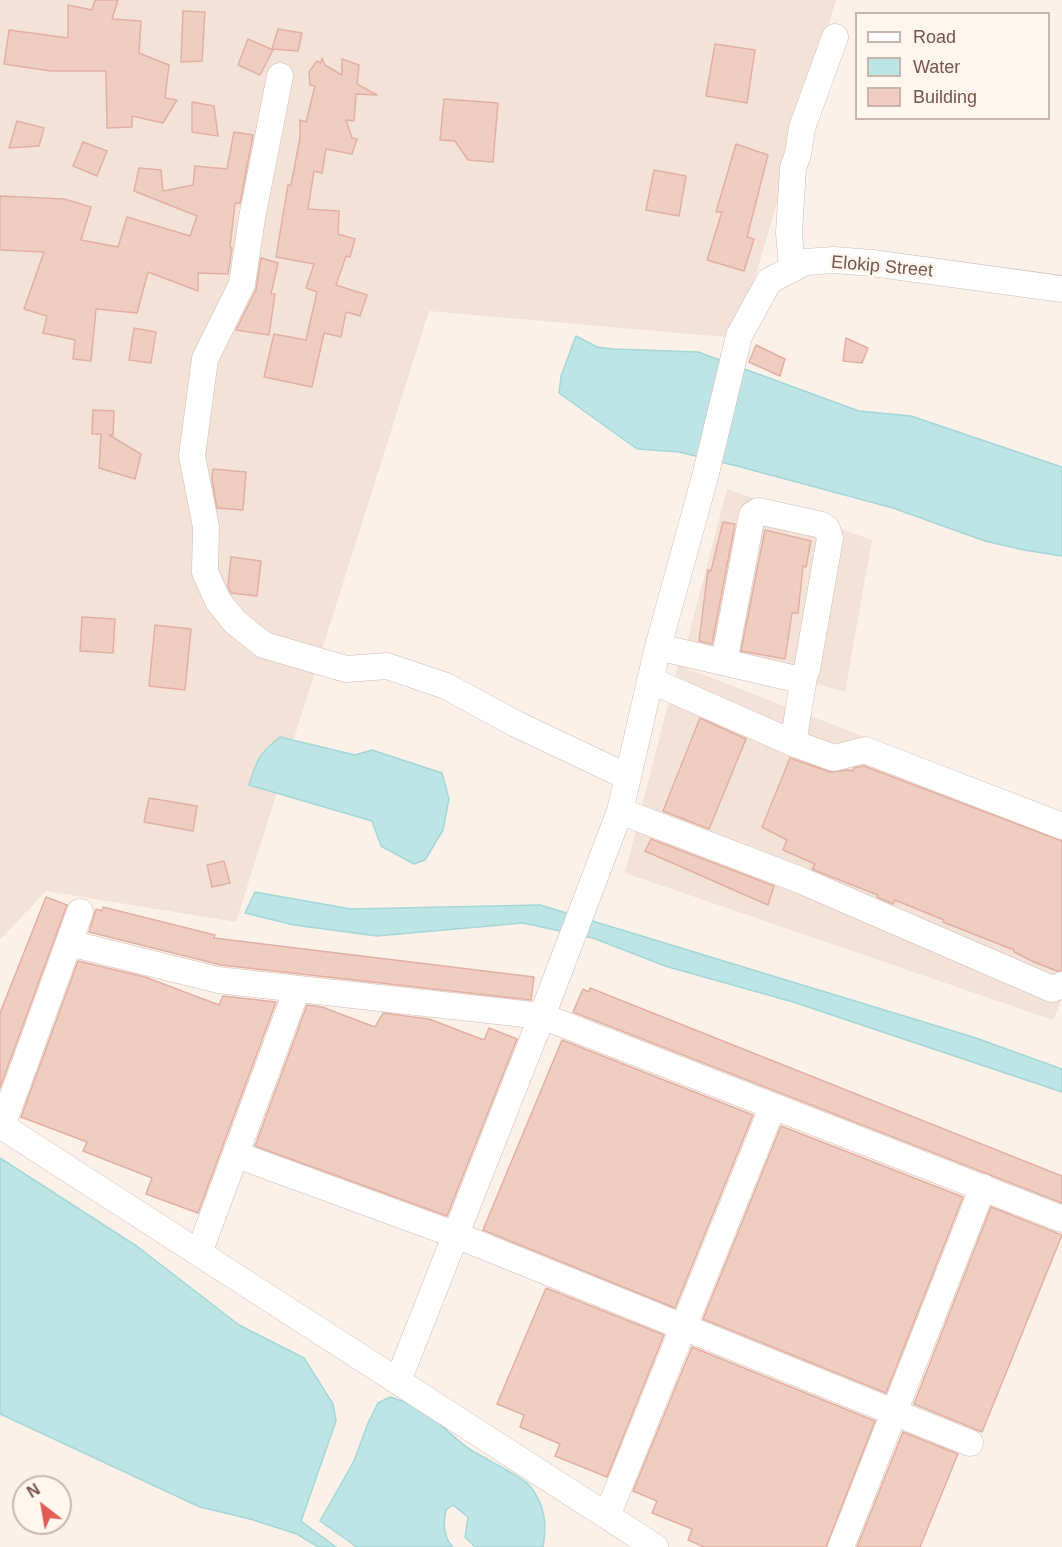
<!DOCTYPE html>
<html>
<head>
<meta charset="utf-8">
<style>
	body { margin:0 }
	#map { position:relative; width:1062px; height:1547px; overflow:hidden; background:#fcf1e9; font-family:Helvetica,sans-serif }
	canvas { display:block }
	.legend { position:absolute; left:855px; top:12px; width:195px; height:108px; box-sizing:border-box; background:#fef6ef; border:2px solid #c8b6ae; margin:0; padding:8px 10px; list-style:none; font-size:18px; color:#76554d }
	.legend li { display:flex; align-items:center; gap:12px; height:30px }
	.legend b { width:30px; border:2px solid #c8b6ae }
	.north { position:absolute; left:12px; top:1475px; width:60px; height:60px; box-sizing:border-box; background:#fef6ef; border:2px solid #c8b6ae; border-radius:50%; rotate:329deg; font-size:16px; font-weight:700; line-height:24px; text-align:center; color:#76554d }
	.north::after { content:''; display:block; margin:auto; width:21px; height:27px; background:#e15c53; clip-path:polygon(50% 0,100% 100%,50% 72%,0 100%) }
</style>
</head>
<body>
<div id="map">
<canvas width="1062" height="1547"></canvas>
<ul class="legend">
<li><b style="height:8px;background:#fff"></b>Road</li>
<li><b style="height:16px;background:#bde5e5"></b>Water</li>
<li><b style="height:16px;background:#f0cdc1"></b>Building</li>
</ul>
<div class="north">N</div>
</div>
<script>
const ctx = document.querySelector('canvas').getContext('2d');
ctx.lineJoin = 'round';
function fillPath(path, color) {
  ctx.fillStyle = color;
  ctx.fill(path, 'evenodd');
}
function strokePath(path, color, width, dash) {
  ctx.strokeStyle = color;
  ctx.lineWidth = width;
  ctx.lineCap = dash ? 'butt' : 'round';
  ctx.setLineDash(dash || []);
  ctx.stroke(path);
}
function drawText(font, color, halo, rows, align = 'center') {
  ctx.font = font + ' Helvetica,sans-serif';
  ctx.lineWidth = 5;
  ctx.setLineDash([]);
  ctx.textBaseline = 'middle';
  ctx.strokeStyle = halo;
  ctx.fillStyle = color;
  for (const [text, x, y, turn = 0] of rows) {
    ctx.save();
    ctx.translate(x, y);
    ctx.rotate((+turn || 0) * Math.PI / 180);
    ctx.textAlign = isNaN(turn) ? turn : align;
    if (halo) ctx.strokeText(text, 0, 0);
    ctx.fillText(text, 0, 0);
    ctx.restore();
  }
}
const residential = new Path2D(`
	M0 0H836L746 309 725 337 429 311 236 922 46 891 0 940Z
	M727 489 872 540 845 692 686 646Z
	M678 665 1062 813V999L1053 1020 625 873Z`);
const water = new Path2D(`
	M576 336 597 347 613 349 698 352 859 411 911 416 1062 467V556L1024 550 985 541 893 508 737 466 679 452 637 449 559 393 561 376Z
	M280 737 355 755 372 750 442 773 449 799 443 830 425 860 414 864 381 846 372 821 249 785C258 758 257 756 280 737Z
	M255 892 351 909 540 905 973 1037 1062 1069V1092L793 1002 665 966 593 938 523 923 377 936 294 925 245 913Z
	M0 1158 138 1247 239 1325 304 1358 333 1404 336 1421 301 1521 336 1547H318L297 1534 250 1519 200 1507 0 1414Z
	M390 1397C398 1400 408 1402 416 1406 437 1417 451 1438 471 1450 482 1457 525 1478 530 1486 545 1505 547 1523 543 1547H475L465 1537 468 1517 453 1505 446 1510C443 1523 443 1537 453 1547H357L320 1521 354 1461 368 1423 378 1403Z`);
const building = new Path2D(`
	M95 0H118L112 19 141 21 139 53 169 65 165 98 177 100 163 123 132 116V127L107 128 106 71H51L4 64 9 30 68 38V5L92 10Z
	M183 11 205 12 202 61 181 62Z
	M278 29 302 33 298 51 272 49Z
	M248 39 273 50 260 75 238 65Z
	M715 44 755 50 747 103 706 96Z
	M322 58 325 65 342 75V59L359 65 357 84 377 95 356 94 354 121 346 120 352 138 357 139 352 154 326 149 322 173 314 171 308 209 339 211 338 234 355 239 350 257 346 256 336 285 367 295 360 316 346 312 341 337 324 333 312 387 264 377 274 334 306 340 317 292 306 288 314 264 276 257 288 185H291L300 138V120L306 122 315 86 310 85 309 72 317 61 321 63Z
	M444 99 498 103 493 162 468 160 455 141 440 140Z
	M192 102 214 106 218 136 192 132Z
	M17 121 44 128 39 146 9 148Z
	M234 132 253 135 240 203H235L230 247 232 248 228 274 198 273V291L148 272 137 313 96 309 91 361 73 359 75 340 43 333 47 316 24 309 44 252 0 250V196L64 199 91 207 81 240 118 247 127 217 190 236 197 216 134 191 139 168 161 170 163 191 193 185 195 166 227 169Z
	M83 142 107 151 97 176 73 166Z
	M736 144 768 155 747 237 754 239 744 271 707 260 722 212H716Z
	M654 170 686 176 679 216 646 210Z
	M261 258 278 263 271 294H275L269 335 236 330 256 290Z
	M134 328 156 332 151 363 129 360Z
	M846 338 868 348 862 363 843 361Z
	M756 345 785 359 780 376 749 362Z
	M93 410 114 411 113 435H109L141 454 135 479 99 468 101 434H92Z
	M213 469 246 472 243 510 217 508 212 479Z
	M723 522 735 524 712 644 699 641 708 570 711 571Z
	M765 530 811 541 806 567 803 566 798 613H792L785 659 741 651Z
	M231 557 261 561 257 596 231 593 228 586Z
	M82 617 115 619 113 653 80 651Z
	M155 625 191 629 185 690 149 686Z
	M700 718 746 739 709 829 663 811Z
	M790 758 830 772 848 770 853 771 854 768 864 766 1062 841V970L1057 971 1034 962 1014 952V950L943 922 944 920 895 900 893 904 877 897 878 895 819 872 812 869 815 864 783 850 787 840 762 827Z
	M149 798 197 806 193 831 144 822Z
	M651 839 774 886 768 905 645 851Z
	M224 861 230 883 212 887 207 865Z
	M46 897 67 905 0 1088V1013Z
	M103 907 215 935 214 938 534 977 531 1000 221 965 89 932 96 909 102 911Z
	M78 961 145 977 219 1005 223 996 276 1002 198 1213 146 1194 152 1178 83 1151 87 1142 21 1117Z
	M590 988 1062 1176V1203L573 1012 583 989 589 992Z
	M307 1005 322 1007 375 1027 383 1013 429 1019 484 1040 489 1028 517 1039 447 1216 255 1146Z
	M562 1040 753 1115 675 1308 483 1230Z
	M781 1126 963 1197 886 1393 703 1319Z
	M991 1207 1062 1235 982 1432 914 1404Z
	M546 1288 664 1335 607 1477 555 1456 560 1444 520 1427 524 1415 497 1404Z
	M692 1347 875 1421 826 1547H704L688 1540 692 1529 652 1513 657 1501 633 1491Z
	M903 1432 958 1454 955 1461 920 1547H857Z`);
const minor = new Path2D(`
	M280 76 252 218 242 284 205 359 192 456 206 527 205 572 218 601 235 622 264 645 346 669 387 666 446 686 516 724 628 777
	M792 269 789 233 793 168 798 154 802 128 835 37
	M658 647 796 679 804 677 807 669 830 538 827 529 822 525 758 511 752 515 724 662
	M804 677 793 743 834 758 865 750 1062 826
	M650 680 793 743
	M620 811 800 880 1052 989 1062 985
	M69 943 218 980 542 1016 1062 1219
	M0 1125 655 1547
	M2 1126 80 912
	M237 1155 456 1235 970 1443
	M199 1253 297 989
	M398 1381 542 1016 620 811 658 647 705 477 739 336 769 281 805 262 834 260 872 263 1062 289
	M607 1516 773 1106
	M841 1547 983 1187`);
const streetNames = [
	["Elokip Street",882,267,5]
];
fillPath(residential, '#f3e2d7');
fillPath(water, '#bde5e5');
strokePath(water, '#a4d7d7', 1.5);
fillPath(building, '#f0cdc1');
strokePath(building, '#e2b0a2', 1.5);
strokePath(minor, '#d0bab1', 27);
strokePath(minor, '#fff', 26);
drawText('18px', '#76554d', '#fef6ef', streetNames);
</script>
</body>
</html>
